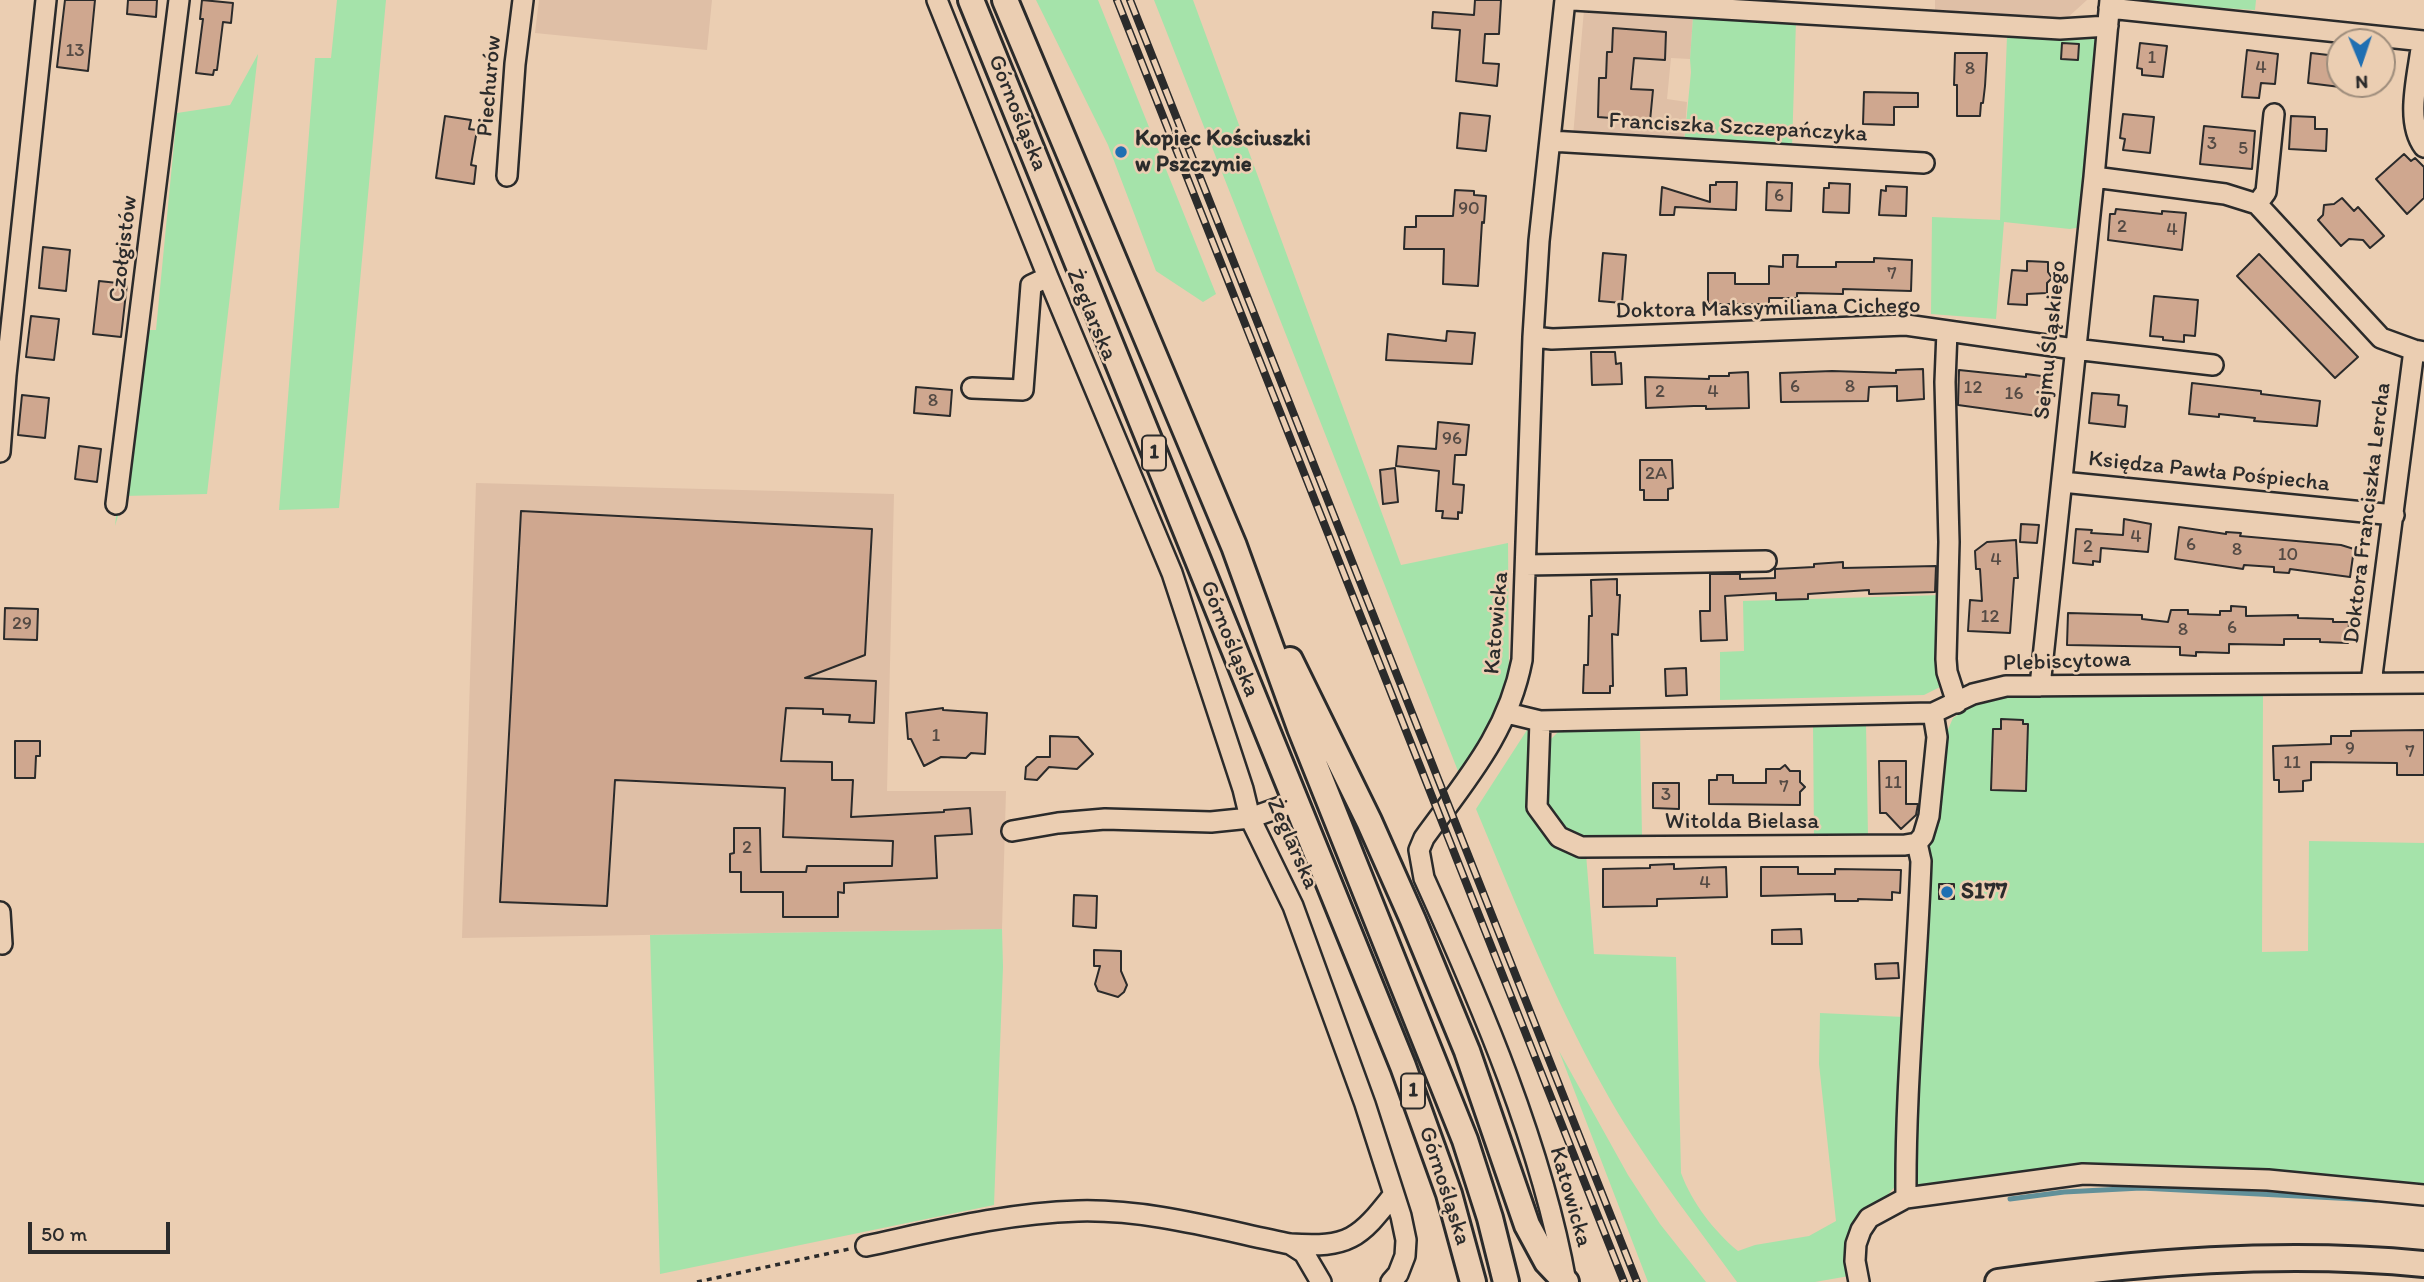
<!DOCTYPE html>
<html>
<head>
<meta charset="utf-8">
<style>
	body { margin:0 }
	#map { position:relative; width:2424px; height:1282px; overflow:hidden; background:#ebceb2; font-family:Itim,sans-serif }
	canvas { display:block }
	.north { position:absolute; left:2326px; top:28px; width:70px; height:70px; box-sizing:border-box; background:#ebceb2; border:2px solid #9e8d7c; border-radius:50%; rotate:178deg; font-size:19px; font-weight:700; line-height:28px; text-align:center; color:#2b2b2b }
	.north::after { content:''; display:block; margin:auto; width:24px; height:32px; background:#1f6fb2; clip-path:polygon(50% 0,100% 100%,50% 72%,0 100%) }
	.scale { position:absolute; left:28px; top:1222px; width:142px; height:32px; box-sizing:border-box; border:4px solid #2b2b2b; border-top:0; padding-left:9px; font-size:21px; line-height:24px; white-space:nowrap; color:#2b2b2b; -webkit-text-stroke:5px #ebceb2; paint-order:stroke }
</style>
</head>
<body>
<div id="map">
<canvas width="2424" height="1282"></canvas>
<div class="north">N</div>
<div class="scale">50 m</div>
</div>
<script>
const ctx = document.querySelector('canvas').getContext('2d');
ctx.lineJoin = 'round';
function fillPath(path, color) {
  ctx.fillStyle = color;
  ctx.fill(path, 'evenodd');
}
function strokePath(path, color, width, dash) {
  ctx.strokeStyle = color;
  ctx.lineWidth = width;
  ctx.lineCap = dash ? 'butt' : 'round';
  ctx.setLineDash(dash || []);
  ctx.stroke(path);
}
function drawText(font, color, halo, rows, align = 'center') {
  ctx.font = font + ' Itim,sans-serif';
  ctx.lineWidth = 5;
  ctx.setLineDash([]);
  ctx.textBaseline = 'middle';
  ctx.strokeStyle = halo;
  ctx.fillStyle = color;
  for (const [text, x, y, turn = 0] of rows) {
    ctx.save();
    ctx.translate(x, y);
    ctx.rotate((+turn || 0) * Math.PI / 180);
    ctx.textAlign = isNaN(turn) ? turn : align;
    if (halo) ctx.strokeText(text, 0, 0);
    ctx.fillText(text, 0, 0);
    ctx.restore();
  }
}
const built = new Path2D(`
	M539 0H712L707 50 535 33Z
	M1935 0H2087L2066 19 1935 10Z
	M1584 10 1693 17 1690 59 1671 58 1667 99 1687 102 1684 144 1573 136Z
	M476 483 894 494 887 791H1006L1002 929 462 938Z`);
const green = new Path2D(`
	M337 0H386L339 508 279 510 315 58H331Z
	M1036 0H1098L1216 294 1203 302 1156 271 1108 145Z
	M1154 0H1193L1401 565 1508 543 1509 683 1473 763 1458 771Z
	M2125 0H2256L2255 10 2126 2Z
	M1693 17 1796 21 1792 147 1684 144 1691 72 1690 59Z
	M2096 33 2100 45 2081 227 2070 229 2004 222 1996 319 1931 314 1932 217 2000 220 2007 36Z
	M258 54 207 494 124 496 115 526 136 330H156L177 113 230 105Z
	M1942 595 1944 685 1924 695 1720 700V652L1744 651 1743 601Z
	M2263 694 2262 952 2308 951 2309 841 2424 843V1186L2198 1172 1912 1190 1927 842 1943 741 1953 718 1974 704 1989 699 2012 696Z
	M1813 724H1866L1868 837 1814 838Z
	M1640 726 1642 836C1597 840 1574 844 1544 805L1547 743 1561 729Z
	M1536 729 1533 811 1552 844 1586 854 1594 954 1676 957 1681 1173C1692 1203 1714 1231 1738 1251L1755 1245 1809 1236 1836 1221 1819 1064 1820 1013 1904 1017 1897 1184 1886 1197 1874 1205 1849 1276 1815 1282H1737C1691 1218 1640 1155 1602 1085 1553 997 1515 902 1476 809L1527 730Z
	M1002 929 1003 967 994 1205 660 1274 650 935Z
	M1559 1051 1628 1175 1660 1224 1706 1282H1648Z`);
const stream = new Path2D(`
	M2010 1199 2064 1192 2141 1188 2376 1200`);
const building = new Path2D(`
	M65 0H95L88 71 57 67Z
	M128 0H157L156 17 127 14Z
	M202 0 233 3 231 23 223 22 217 70H214L213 75 196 73 203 19H200Z
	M1475 0H1501L1499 34H1485L1483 63 1499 64 1497 86 1456 81 1460 30 1432 28 1433 12 1474 15Z
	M1613 28 1666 32 1665 60 1634 58 1631 89 1653 90 1650 121 1598 117 1599 78H1606L1607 52H1612Z
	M2062 43 2079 44 2078 60 2061 59Z
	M2140 43 2167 46 2163 77 2142 75V69L2137 68Z
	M2247 50 2278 54 2275 84 2261 83 2259 98 2242 97Z
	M1955 53H1987L1985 86 1983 103H1981L1980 116H1957V85H1954Z
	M2311 53 2337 56 2336 61 2340 62V87L2308 83Z
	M1864 92 1918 93V107H1894V125L1863 124Z
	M1460 113 1490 116 1486 151 1457 148Z
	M2123 114 2154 117 2150 153 2123 150 2125 139 2120 138Z
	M445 116 471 120 469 129 477 130 471 165 476 166 474 184 436 178Z
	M2291 116 2315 117V129H2327L2326 151 2289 149Z
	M2204 126 2255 131 2252 169 2200 164Z
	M2404 154 2411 161 2415 158 2424 167V198L2407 214 2376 179Z
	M1716 182H1737L1736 210 1675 207 1674 215H1660L1662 187 1710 202V185H1716Z
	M1767 182 1792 183 1791 211 1766 210Z
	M1829 183 1850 184 1849 213 1823 212 1824 188H1829Z
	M1886 186 1907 187 1906 216 1879 215 1881 190 1886 191Z
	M1455 190 1474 191V195L1486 196 1484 223 1482 222 1478 286 1443 284 1444 249H1404L1405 227H1416V216H1453Z
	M2342 198 2354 211 2358 207 2384 236 2370 248 2363 240 2349 239 2341 246 2318 220 2323 215 2324 205 2334 204Z
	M2116 209 2162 214V211L2186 213 2182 250 2108 240 2110 214H2115Z
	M43 247 70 250 66 291 39 288Z
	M1603 253 1626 255 1622 303 1599 301Z
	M2259 254 2358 357 2335 378 2237 276Z
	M1783 255H1798L1797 267H1836V262H1874V258L1912 260 1911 291 1843 289V294L1797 293V298H1769V304H1708V273H1735V284H1769V266L1783 267Z
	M2027 261 2048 262V272L2052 278 2047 283V293L2027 294V305L2008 304 2012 270 2027 271Z
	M99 281 127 284 121 337 93 334Z
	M2154 296 2198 300 2195 336 2184 335V342L2163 340V337L2150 336Z
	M31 316 59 319 54 360 26 357Z
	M1447 331 1475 333 1472 364 1386 360 1388 334 1446 341Z
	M1591 352H1615L1616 364 1621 363 1622 384 1592 385Z
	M1923 369 1924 399 1897 401V386L1869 387 1868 401 1781 402 1780 373 1832 371 1896 373V370Z
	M1959 370 2026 377V374L2049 377 2045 417 1958 405Z
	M1748 372 1749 408 1706 409V406H1694L1646 408 1645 377 1709 379V376H1729V373Z
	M2192 383 2261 391V394L2320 401 2317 426 2254 421 2255 418 2219 414V417L2189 414Z
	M916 387 952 390 950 416 914 413Z
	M2092 393 2119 395 2118 405 2127 406 2125 427 2089 423Z
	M22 395 49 398 45 438 18 435Z
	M1438 422 1469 425 1466 455H1455L1453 484 1464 485 1462 513 1458 512V519L1442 518 1443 511H1436L1439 471 1396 466 1398 446 1436 449Z
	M79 446 101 449 97 482 75 479Z
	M1640 460H1672L1673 488 1668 489V500H1644V490H1640Z
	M1395 468 1398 502 1383 504 1380 470Z
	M521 511 872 529 865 655 805 678 876 681 874 723 849 722 850 715 823 714V709L786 708 781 761 832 762V780H853L851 817 944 812V810L970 808 972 834 935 836 937 878 844 883V893L838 892V917H783V892H741V872H730V854L734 853V828H760L761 872H806L807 866H892L893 841 783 837 785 788 615 780 607 906 500 902Z
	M2124 519 2151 524 2148 552 2101 548 2100 562 2093 561V565L2073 563 2076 529 2092 530 2091 533 2123 535Z
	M2021 524 2039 525 2037 543 2020 542Z
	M2179 527 2226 534V532L2241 533 2240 536 2341 545 2354 549 2350 577 2290 569 2289 573 2274 572V567L2244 565 2243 569 2175 559Z
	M2016 540 2018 578H2014L2010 633 1968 631 1970 600 1982 601 1980 569H1976L1975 551 1987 542Z
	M1843 562V568L1936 566 1935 592 1869 594V590L1808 594V599L1776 600V593L1725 596 1727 640 1701 641 1700 611H1710V574H1740V579L1775 578V569L1814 567V564Z
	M1617 579V595H1620L1618 635 1612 634 1613 686H1610V693H1583L1584 665H1588L1589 616H1592L1591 580Z
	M2231 606 2246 607V616L2298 615V618L2333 619V622H2349L2348 643 2320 642V639H2284V645L2229 644V653L2196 652V656L2180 655V647L2067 645 2068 613 2142 615V619L2168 622 2171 610H2188V614L2220 615V611H2231Z
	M5 608 38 609 37 640 4 639Z
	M1686 668 1687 695 1666 696 1665 669Z
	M943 708V710L987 713 985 754 971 753 966 758 941 757 924 766 911 739H908L906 713Z
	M2001 719 2023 720V724H2028L2026 791 1991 790 1993 729H2001Z
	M2424 730V775H2397V763L2311 762V780L2303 781V791L2279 792V780H2274L2273 746 2331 744V736H2351V731Z
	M1050 736 1078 737 1093 754 1077 769 1049 767 1037 780 1025 779 1026 767 1037 757H1050Z
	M15 741H40V756H36L35 778H15Z
	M1879 761H1906V804H1918L1916 815 1901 829 1886 813H1880Z
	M1785 765 1790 771H1800V782L1805 787 1800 792V805L1709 804V780H1717V775H1733V783H1766V769H1780Z
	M1653 783H1679V809L1653 808Z
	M1674 864V869L1726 867 1727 897 1657 899V906L1603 907V869L1650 868V865Z
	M1761 867H1798V874H1835V869L1901 870 1900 893 1892 892V900L1858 899V901H1835V894L1761 896Z
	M1939 884H1954V899H1939Z
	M1074 895 1097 896 1096 928 1073 926Z
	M1801 929 1802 944H1772V930Z
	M1094 950 1121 951V971L1127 985 1124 992 1118 997 1098 991 1095 984 1100 966H1094Z
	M1898 963 1899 978 1876 979 1875 964Z`);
const path = new Path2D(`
	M697 1282 849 1249`);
const minor = new Path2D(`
	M937 0 1048 277 1172 573 1243 789 1250 818 1293 906 1365 1104 1401 1216 1406 1240 1405 1256 1398 1274 1391 1282
	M1565 0 1539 241 1533 337 1522 660C1508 733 1466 780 1424 838L1419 850 1424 878C1481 1004 1542 1146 1566 1282
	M1573 0 2060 29 2108 26
	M2109 8 2424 41
	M2422 41C2419 72 2404 121 2424 147
	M1550 141 1924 163
	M507 176 515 64 523 0
	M2094 177 2225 194 2257 204 2381 338 2414 350 2424 352
	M2257 204 2266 192 2274 114
	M1947 331 1945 382 1949 542 1946 659 1947 672 1957 703
	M1533 337 1552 339 1906 325 2074 349 2213 365
	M972 388 1023 390 1031 285 1048 277
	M0 452 6 375 46 0
	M2062 482 2394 515
	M116 504 179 0
	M1526 565 1766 561
	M2371 683 2414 350
	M2040 686 2094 177 2110 0
	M1507 713 1540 721 1933 713 1973 694 2006 686 2424 683
	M1540 721 1537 807 1559 837 1581 847 1905 845 1917 843 1923 836 1929 816 1937 737 1933 713
	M1012 831 1058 823 1105 819 1211 822 1250 818 1295 802
	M0 912 2 944
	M1906 1198C1905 1086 1917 974 1921 861L1917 843
	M1290 1244 1304 1253 1321 1282
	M866 1246C936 1231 1006 1213 1078 1211 1149 1209 1221 1230 1290 1244 1349 1248 1359 1239 1394 1194
	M1859 1282 1855 1261 1856 1244 1861 1230 1869 1218 1906 1198 2083 1174 2268 1180 2424 1195`);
const major = new Path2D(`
	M971 0 1403 1066 1449 1194 1473 1282
	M1005 0 1234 546 1300 728 1465 1140 1490 1218 1506 1282
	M1290 660 1369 821 1413 920 1467 1051 1527 1225 1547 1262 1566 1282
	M1998 1282C2138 1262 2282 1250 2424 1264`);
const rail = new Path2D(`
	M1117 0 1624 1282
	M1130 0 1637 1282`);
const markers = [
	[1121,152,7,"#1f6fb2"],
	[1947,892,7,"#1f6fb2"]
];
const numberNames = [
	["13",75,51],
	["1",2152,58],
	["4",2261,68],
	["8",1970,69],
	["3",2212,144],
	["5",2243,149],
	["6",1779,196],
	["90",1469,209],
	["2",2122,227],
	["4",2172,230],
	["7",1892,274],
	["6",1795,387],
	["8",1850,387],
	["12",1973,388],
	["2",1660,392],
	["4",1713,392],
	["16",2014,394],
	["8",933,401],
	["96",1452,439],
	["2A",1656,474],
	["4",2136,537],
	["6",2191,545],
	["2",2088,547],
	["8",2237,550],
	["10",2288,555],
	["4",1996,560],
	["12",1990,617],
	["29",22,624],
	["6",2232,628],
	["8",2183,630],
	["1",936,736],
	["9",2350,749],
	["7",2410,752],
	["11",2292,763],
	["11",1893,783],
	["7",1784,787],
	["3",1666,795],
	["2",747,848],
	["4",1705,883]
];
const shields = [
	[1154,453,24],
	[1413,1091,24]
];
const shieldNames = [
	["1",1154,453],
	["1",1413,1091]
];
const streetNames = [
	["Piechurów",490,86,-85],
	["Górnośląska",1017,113,68],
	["Franciszka Szczepańczyka",1738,128,3],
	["Czołgistów",124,249,-83],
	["Doktora Maksymiliana Cichego",1768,309,-1],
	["Żeglarska",1091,315,67],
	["Sejmu Śląskiego",2051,340,-84],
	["Księdza Pawła Pośpiecha",2209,472,6],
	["Doktora Franciszka Lercha",2368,513,-83],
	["Katowicka",1497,623,-85],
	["Górnośląska",1229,639,68],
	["Plebiscytowa",2067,662,-2],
	["Witolda Bielasa",1742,822],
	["Żeglarska",1292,844,66],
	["Górnośląska",1444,1186,72],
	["Katowicka",1570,1197,74]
];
const poiNames = [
	["Kopiec Kościuszki",1135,139],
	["w Pszczynie",1135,165],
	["S177",1961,892]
];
fillPath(built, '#dfbfa6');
fillPath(green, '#a5e3aa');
strokePath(stream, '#619099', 5);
fillPath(building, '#cfa78f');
strokePath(building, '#2b2b2b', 2);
strokePath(minor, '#2b2b2b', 24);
strokePath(major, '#2b2b2b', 30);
strokePath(path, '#2b2b2b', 3.5, [5, 5]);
strokePath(minor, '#ebceb2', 19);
strokePath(major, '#ebceb2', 24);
strokePath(rail, '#2b2b2b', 8);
strokePath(rail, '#ebceb2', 5, [16]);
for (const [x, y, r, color] of markers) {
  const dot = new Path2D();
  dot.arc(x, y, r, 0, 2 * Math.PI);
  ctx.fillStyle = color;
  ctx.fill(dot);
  strokePath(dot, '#ebceb2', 2.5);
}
drawText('19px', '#544a44', null, numberNames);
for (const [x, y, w] of shields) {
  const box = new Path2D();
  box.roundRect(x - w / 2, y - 17.5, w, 35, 5);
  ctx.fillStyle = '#ebceb2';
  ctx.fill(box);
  strokePath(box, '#2b2b2b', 2);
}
drawText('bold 21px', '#2b2b2b', null, shieldNames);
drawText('23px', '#2b2b2b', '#ebceb2', streetNames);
drawText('bold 23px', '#2b2b2b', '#ebceb2', poiNames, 'left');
</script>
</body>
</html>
